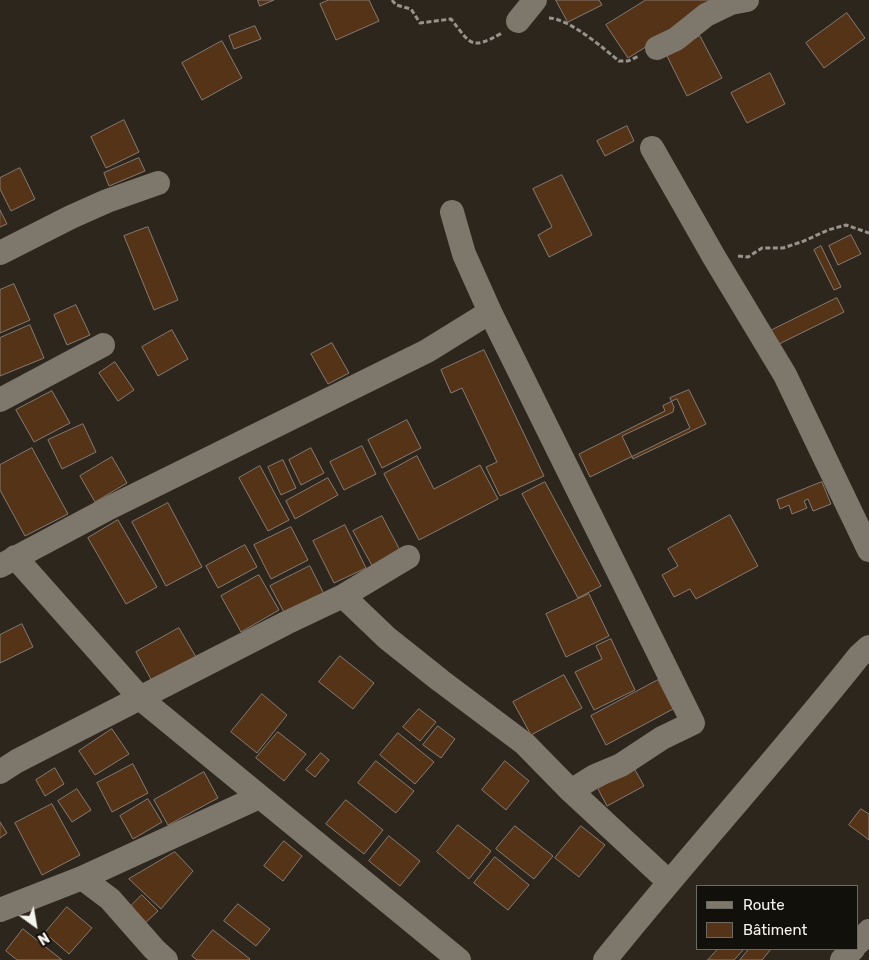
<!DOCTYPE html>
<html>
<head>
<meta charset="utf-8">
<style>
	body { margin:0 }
	#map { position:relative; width:869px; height:960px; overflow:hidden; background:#2c261d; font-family:Rubik,sans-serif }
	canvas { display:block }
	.legend { position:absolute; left:696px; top:885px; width:162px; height:65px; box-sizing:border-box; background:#12100b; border:1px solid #6d6a65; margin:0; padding:6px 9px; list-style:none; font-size:15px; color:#f6f2ec }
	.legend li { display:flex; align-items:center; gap:10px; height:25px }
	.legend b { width:25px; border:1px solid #6d6a65 }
	.north { position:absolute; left:10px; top:900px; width:50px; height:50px; -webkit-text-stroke:4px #12100b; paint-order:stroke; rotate:148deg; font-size:14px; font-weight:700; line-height:20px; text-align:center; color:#f6f2ec }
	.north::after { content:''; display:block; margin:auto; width:18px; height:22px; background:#f6f2ec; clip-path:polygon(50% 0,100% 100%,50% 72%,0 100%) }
</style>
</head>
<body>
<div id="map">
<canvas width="869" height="960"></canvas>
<ul class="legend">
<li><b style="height:6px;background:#7d776c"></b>Route</li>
<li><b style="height:14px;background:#543317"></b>Bâtiment</li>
</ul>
<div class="north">N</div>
</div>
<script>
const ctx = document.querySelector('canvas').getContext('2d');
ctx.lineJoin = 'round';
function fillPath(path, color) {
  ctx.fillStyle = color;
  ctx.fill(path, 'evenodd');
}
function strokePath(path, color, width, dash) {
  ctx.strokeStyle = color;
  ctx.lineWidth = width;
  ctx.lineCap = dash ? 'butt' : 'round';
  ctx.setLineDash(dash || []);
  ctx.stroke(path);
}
const building = new Path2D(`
	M258 0H274L260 6Z
	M329 0H369L379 21 336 40 320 4Z
	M556 0H599L602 5 568 22Z
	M646 0H721L628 58 606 25Z
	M847 13 865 38 824 68 806 43Z
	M255 26 261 39 234 49 229 36Z
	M700 36 722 78 687 96 666 54Z
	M222 41 242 78 202 100 182 63Z
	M770 73 785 104 747 123 731 93Z
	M124 120 139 152 106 168 91 137Z
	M627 126 634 141 605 156 597 141Z
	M139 158 145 171 109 186 104 173Z
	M20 168 35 199 11 211 0 189V178Z
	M562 175 592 235 549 257 538 235 552 227 533 189Z
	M0 210 7 224 0 227Z
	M148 227 178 300 154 310 124 236Z
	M851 235 861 254 838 265 829 246Z
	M821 246 841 287 834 290 814 250Z
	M14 284 30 320 0 333V290Z
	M837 298 844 312 775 346 768 332Z
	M76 305 90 335 67 345 54 315Z
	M30 325 44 358 0 376V338Z
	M172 330 188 359 158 376 142 347Z
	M332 343 349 373 328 384 311 354Z
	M484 350 544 476 500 496 486 467 497 462 462 388 451 393 441 370Z
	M115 362 134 390 118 401 99 373Z
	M689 390 706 424 633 459 622 436 673 412 674 407 670 398Z
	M52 391 70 423 34 442 16 410Z
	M677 399 690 428 590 477 579 454 665 411 663 406Z
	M407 420 421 448 382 468 368 440Z
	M83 424 96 452 62 469 48 440Z
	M362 446 376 474 344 490 330 462Z
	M32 448 68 514 25 536 0 490V465Z
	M311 448 324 473 301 485 289 460Z
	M417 456 434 489 480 465 498 499 419 540 384 474Z
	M112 457 127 483 95 502 80 476Z
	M283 460 296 488 281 495 268 467Z
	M260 466 289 520 268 531 239 478Z
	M328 478 338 495 295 519 286 501Z
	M545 482 601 586 578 598 522 494Z
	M822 482 831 504 813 511 808 499 804 501 807 508 792 514 789 505 780 509 777 500Z
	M168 503 202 567 166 586 132 522Z
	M730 515 758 566 696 599 690 589 674 597 662 575 678 566 668 549Z
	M382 516 403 556 375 571 353 531Z
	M118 520 157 587 126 604 88 538Z
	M345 525 366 568 334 583 313 541Z
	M291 527 308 560 271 579 254 545Z
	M245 545 257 567 218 588 206 566Z
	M310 566 324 594 285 614 270 586Z
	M259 575 279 610 241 632 221 596Z
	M589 594 609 636 566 657 546 614Z
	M22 624 33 647 0 663V635Z
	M179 628 196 657 152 681 136 652Z
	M611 639 635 690 594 710 575 672 602 659 596 646Z
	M340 656 374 683 353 709 319 682Z
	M564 675 582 708 531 735 513 702Z
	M658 680 673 709 606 745 591 716Z
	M262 694 287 715 257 753 231 732Z
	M419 709 436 722 420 741 403 727Z
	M438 726 455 739 441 758 423 745Z
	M112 729 129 754 95 775 79 751Z
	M278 732 306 754 284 781 256 758Z
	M398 733 434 762 415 784 380 755Z
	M321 753 329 760 315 777 306 770Z
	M376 761 414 791 396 813 358 783Z
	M505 761 529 781 506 810 482 790Z
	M133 764 148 793 112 812 97 783Z
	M55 768 64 784 45 796 36 780Z
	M634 768 644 786 607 806 598 789Z
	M204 772 218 798 168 825 154 800Z
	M77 789 91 810 72 822 58 801Z
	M148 799 162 822 133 839 120 816Z
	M346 800 383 830 364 854 326 824Z
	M52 804 80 855 42 875 15 823Z
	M861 809 869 814V840L849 825Z
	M0 822 7 833 0 838Z
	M458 825 491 851 469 879 437 852Z
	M515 826 553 856 534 879 496 849Z
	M581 826 605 845 579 877 555 858Z
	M389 836 420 861 400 886 369 861Z
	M284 841 302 856 283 881 264 866Z
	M175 852 193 871 161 909 129 879Z
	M495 857 529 885 508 910 474 883Z
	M142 895 158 911 144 924 128 909Z
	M238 904 270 929 256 946 224 921Z
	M67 907 92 928 69 954 45 933Z
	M23 929 62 960H17L6 951Z
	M213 930 250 959 249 960H197L192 956Z
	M718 949H744L734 960H708Z
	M749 949H771L762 960H740Z`);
const path = new Path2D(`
	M392 0 396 5 411 9 420 23 451 19C471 44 470 51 502 33
	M549 18C570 19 603 48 619 61H628L639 56
	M738 256 748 257 762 248H783L804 241 828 230 846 225 869 233`);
const minor = new Path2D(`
	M518 21 535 0
	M657 48 676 39 706 15 731 3 747 0
	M652 148 714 257 785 375 869 550
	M452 212 464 254 490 312
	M0 253 71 217 107 201 158 183
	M0 400 103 345
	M15 557 141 699 459 960
	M0 566 111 507 427 351 490 312 693 723 662 738 621 765 595 776 571 791 525 744 441 681 387 638 343 596
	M0 772 17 761 286 623 343 596 408 557
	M571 791 669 882
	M82 878 110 899 154 949 166 960
	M0 910 82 878 259 797
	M858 943 869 931
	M605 960C688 857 777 759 859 656L869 647
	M842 960 853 949`);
fillPath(building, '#543317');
strokePath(building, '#867b72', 1);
strokePath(path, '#98938c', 3, [5, 2.5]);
strokePath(minor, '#7d776c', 24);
</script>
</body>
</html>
